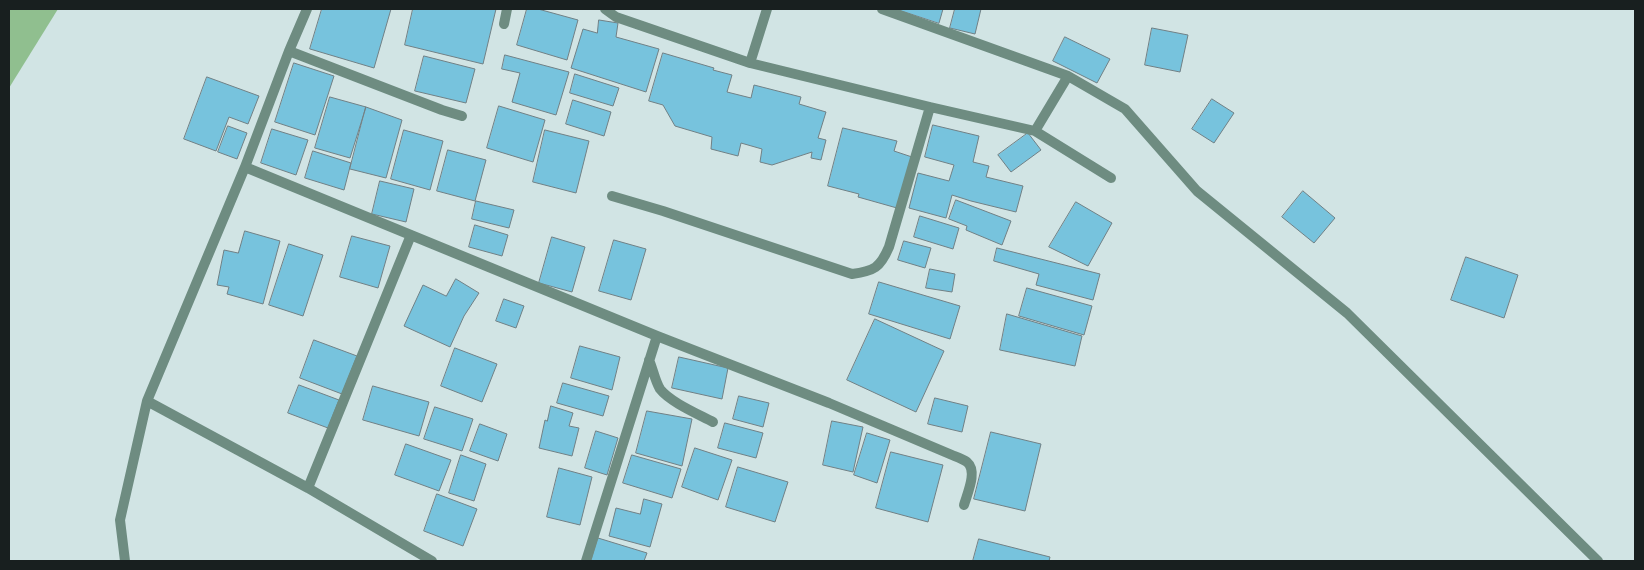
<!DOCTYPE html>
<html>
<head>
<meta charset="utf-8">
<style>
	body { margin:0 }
	#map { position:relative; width:1644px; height:570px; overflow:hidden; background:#d1e4e4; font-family:Literata,serif }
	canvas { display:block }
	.frame { position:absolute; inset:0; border:10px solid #181f1f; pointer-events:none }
</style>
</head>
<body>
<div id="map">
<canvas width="1644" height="570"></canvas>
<div class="frame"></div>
</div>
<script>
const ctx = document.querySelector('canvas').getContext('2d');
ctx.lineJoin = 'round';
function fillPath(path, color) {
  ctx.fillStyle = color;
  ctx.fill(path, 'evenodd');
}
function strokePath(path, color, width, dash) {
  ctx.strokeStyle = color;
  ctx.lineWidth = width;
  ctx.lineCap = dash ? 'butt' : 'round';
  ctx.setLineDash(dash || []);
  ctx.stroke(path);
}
const forest = new Path2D(`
	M9 9H58L9 88Z`);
const building = new Path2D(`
	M322 9H391L374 68 310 49Z
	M413 9H496L483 64 405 45Z
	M527 9H538L578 20 567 60 517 45Z
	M896 9H943L939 23Z
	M955 9H981L975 34 950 28Z
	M599 20 618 23 616 37 659 49 646 92 571 68 583 29 597 33Z
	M1152 28 1188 35 1180 72 1145 65Z
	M1065 37 1110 59 1097 83 1053 61Z
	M663 53 714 68 713 70 732 75 727 92 751 98 754 85 801 97 799 104 826 112 818 138 826 140 821 160 811 158 812 152 772 165 760 162 762 149 741 143 738 156 711 149 712 137 675 126 663 105 649 101Z
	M505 55 569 72 556 115 512 102 520 73 502 69Z
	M424 56 475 69 466 103 415 91Z
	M294 63 334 76 315 135 275 122Z
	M575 74 619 88 613 106 570 93Z
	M207 77 259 96 248 124 229 117 216 151 184 139Z
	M330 97 366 107 350 158 315 148Z
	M1212 99 1234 113 1214 143 1192 129Z
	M573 100 611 112 604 136 566 124Z
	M499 106 545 120 533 162 487 148Z
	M366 107 402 120 386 178 350 169Z
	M933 125 979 136 973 162 989 166 986 177 1023 186 1016 212 971 201 952 195 946 218 909 208 918 173 949 181 954 165 925 157Z
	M228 126 247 133 237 159 218 152Z
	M843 128 897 141 894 151 912 157 897 208 858 197 859 194 828 186Z
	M272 129 308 140 296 175 261 163Z
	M404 130 443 141 430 190 391 179Z
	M545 130 589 141 576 193 533 182Z
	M1028 133 1041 150 1011 172 998 155Z
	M448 150 486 160 475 201 437 191Z
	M313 151 351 163 344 190 305 178Z
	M380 181 414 189 406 222 372 214Z
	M1303 191 1335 218 1314 243 1282 217Z
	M956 200 1011 221 1002 245 966 230 967 226 949 219Z
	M476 201 514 210 509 228 472 219Z
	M1076 202 1112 223 1088 266 1049 247Z
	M920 216 959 228 953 249 914 237Z
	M475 225 508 235 502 256 469 247Z
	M245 231 280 241 263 304 227 294 229 287 217 285 224 250 238 253Z
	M352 236 390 246 378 288 340 277Z
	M552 237 585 247 572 292 539 283Z
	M614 240 646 249 631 300 599 291Z
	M904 241 931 248 925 268 898 260Z
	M289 244 323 255 303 316 269 305Z
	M997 248 1100 274 1093 300 1036 285 1039 274 994 261Z
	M1466 257 1518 275 1504 318 1451 300Z
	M930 269 955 274 952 292 926 288Z
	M456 279 479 293 464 316 450 347 404 326 423 285 446 296Z
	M879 282 960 306 950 339 869 314Z
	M1027 288 1092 306 1084 335 1019 316Z
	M504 299 524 306 516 328 496 321Z
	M1007 314 1082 336 1075 366 1000 350Z
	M875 319 944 351 916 412 847 380Z
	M314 340 357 356 342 394 300 378Z
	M580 346 620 357 612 390 571 378Z
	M455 348 497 364 482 402 441 386Z
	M679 357 728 368 722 399 672 388Z
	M563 383 609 396 603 416 557 403Z
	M299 385 339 400 328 428 288 413Z
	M373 386 429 402 419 436 363 420Z
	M739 396 769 403 763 427 733 419Z
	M935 398 968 406 962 432 928 424Z
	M551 406 573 413 569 426 579 428 572 456 539 448 545 420 547 421Z
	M435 407 473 419 462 451 424 439Z
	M647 411 692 419 682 466 636 453Z
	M832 421 863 427 853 472 823 465Z
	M725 423 763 433 756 458 718 448Z
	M480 424 507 434 498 461 470 451Z
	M596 431 618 438 607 475 585 468Z
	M991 432 1041 444 1025 511 974 499Z
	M867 433 890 440 877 483 854 475Z
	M406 444 451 460 439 491 395 475Z
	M695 448 732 460 718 500 682 487Z
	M891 452 943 465 928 522 876 508Z
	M461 455 486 464 474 501 449 493Z
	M632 455 681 469 672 498 623 483Z
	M738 467 788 482 775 522 726 507Z
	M559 468 592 477 580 525 547 517Z
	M437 494 477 509 463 546 424 531Z
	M644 499 662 504 650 547 609 536 616 508 640 514Z
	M598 538 647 553 644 561H591Z
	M979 539 1050 557 1049 561H973Z`);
const street = new Path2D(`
	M307 9 289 51 245 167 147 401 308 488 432 561
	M605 9 616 17 750 63 930 107 889 247C880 268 874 271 852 274L663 211 612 196
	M882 9 1068 76 1125 109 1197 191 1347 313 1598 561
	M504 24 507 9
	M289 51 442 110 462 116
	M750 63 767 9
	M930 107 1035 131 1111 178
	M1035 131 1068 76
	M245 167 657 336 829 403 952 455C957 457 963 459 967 462 978 471 967 494 964 505
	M649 360C653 369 655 381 660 389 670 402 698 414 713 422
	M308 488 411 235
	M125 561 120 520 147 401
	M586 561 657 336`);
fillPath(forest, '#90bf8f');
fillPath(building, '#77c3dd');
strokePath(building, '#708085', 1);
strokePath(street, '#6e8c81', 10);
</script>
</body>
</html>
